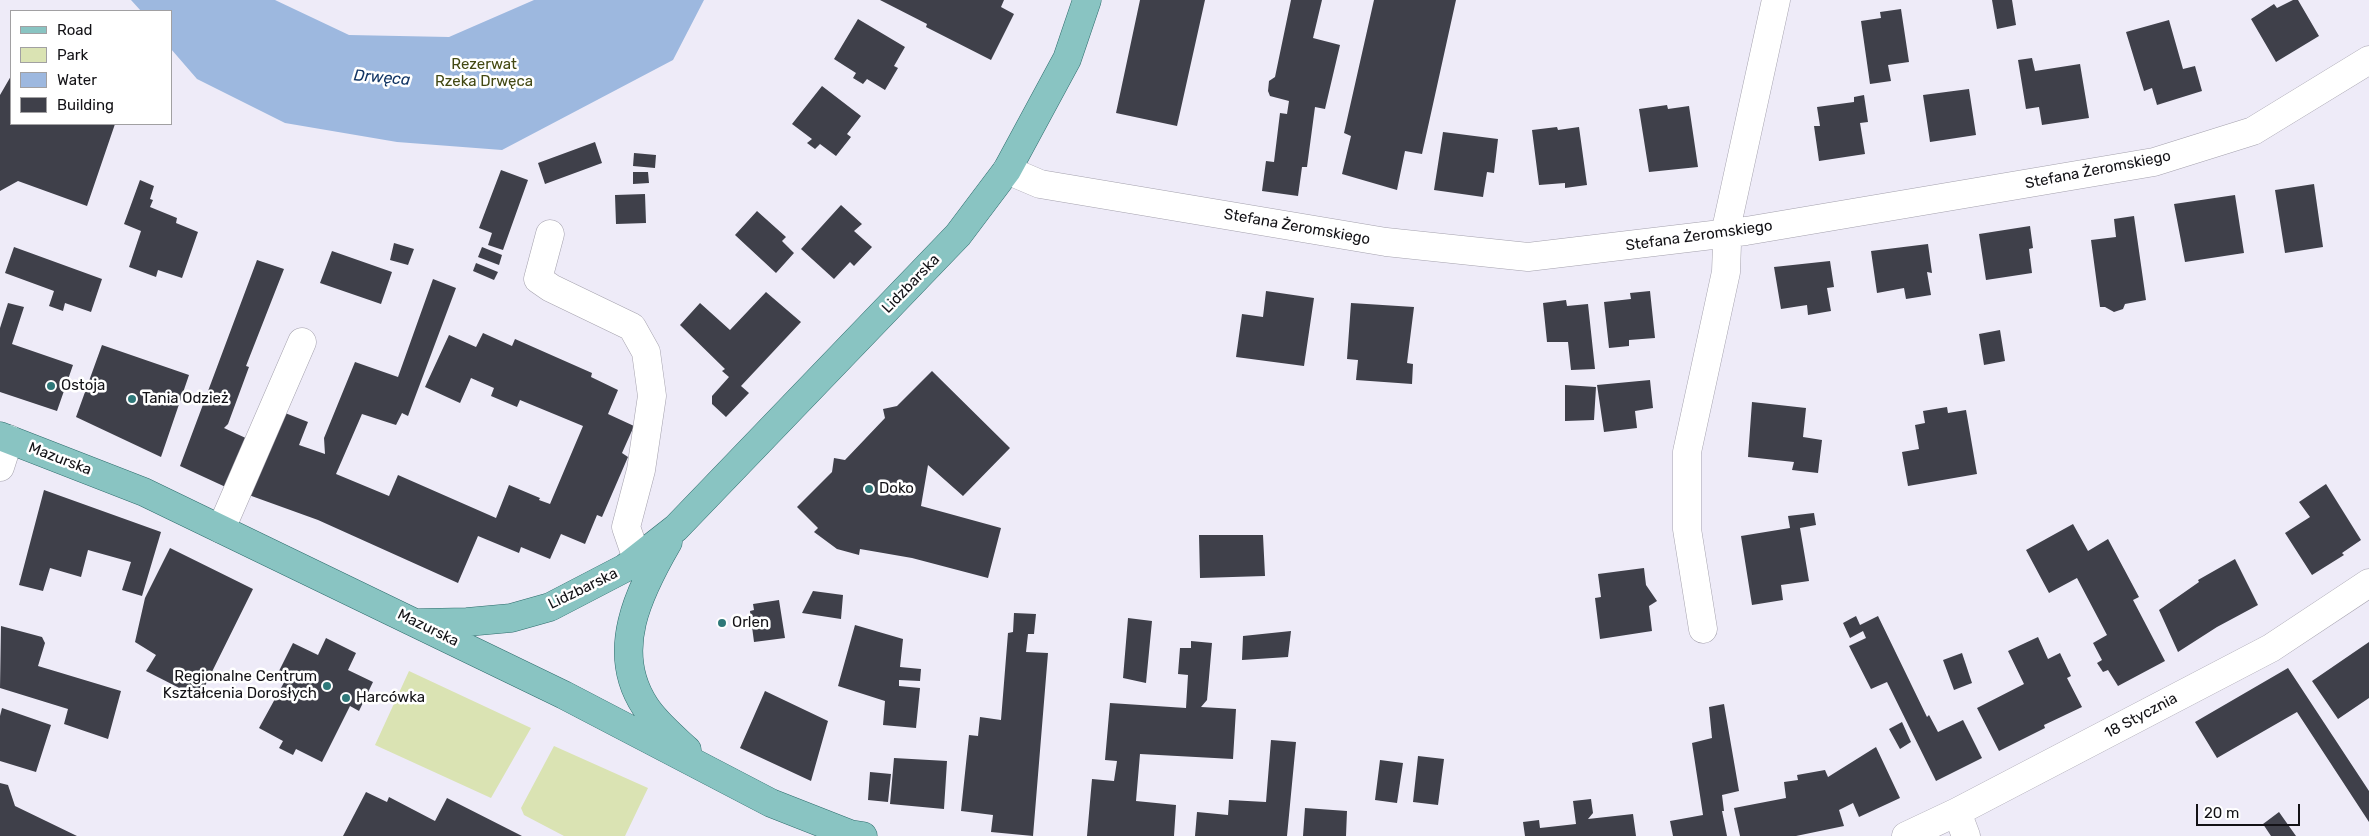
<!DOCTYPE html>
<html>
<head>
<meta charset="utf-8">
<style>
	body { margin:0 }
	#map { position:relative; width:2369px; height:836px; overflow:hidden; background:#eeebf8; font-family:Rubik,sans-serif }
	canvas { display:block }
	.legend { position:absolute; left:10px; top:10px; width:162px; height:115px; box-sizing:border-box; background:#fff; border:1px solid #a1a0a2; margin:0; padding:6px 9px; list-style:none; font-size:15px; color:#131216 }
	.legend li { display:flex; align-items:center; gap:10px; height:25px }
	.legend b { width:25px; border:1px solid #a1a0a2 }
	.scale { position:absolute; left:2196px; top:804px; width:104px; height:22px; box-sizing:border-box; border:2px solid #131216; border-top:0; padding-left:6px; font-size:15px; line-height:18px; white-space:nowrap; color:#131216; -webkit-text-stroke:4px #fff; paint-order:stroke }
</style>
</head>
<body>
<div id="map">
<canvas width="2369" height="836"></canvas>
<ul class="legend">
<li><b style="height:6px;background:#89c4c2"></b>Road</li>
<li><b style="height:14px;background:#dae3b3"></b>Park</li>
<li><b style="height:14px;background:#9db8df"></b>Water</li>
<li><b style="height:14px;background:#3f404a"></b>Building</li>
</ul>
<div class="scale">20 m</div>
</div>
<script>
const ctx = document.querySelector('canvas').getContext('2d');
ctx.lineJoin = 'round';
function fillPath(path, color) {
  ctx.fillStyle = color;
  ctx.fill(path, 'evenodd');
}
function strokePath(path, color, width, dash) {
  ctx.strokeStyle = color;
  ctx.lineWidth = width;
  ctx.lineCap = dash ? 'butt' : 'round';
  ctx.setLineDash(dash || []);
  ctx.stroke(path);
}
function drawText(font, color, halo, rows, align = 'center') {
  ctx.font = font + ' Rubik,sans-serif';
  ctx.lineWidth = 5;
  ctx.setLineDash([]);
  ctx.textBaseline = 'middle';
  ctx.strokeStyle = halo;
  ctx.fillStyle = color;
  for (const [text, x, y, turn = 0] of rows) {
    ctx.save();
    ctx.translate(x, y);
    ctx.rotate((+turn || 0) * Math.PI / 180);
    ctx.textAlign = isNaN(turn) ? turn : align;
    if (halo) ctx.strokeText(text, 0, 0);
    ctx.fillText(text, 0, 0);
    ctx.restore();
  }
}
const green = new Path2D(`
	M409 671 531 728 491 798 375 745Z
	M554 746 648 788 625 836H564L524 815 521 808Z`);
const water = new Path2D(`
	M131 0H275L349 35 449 37 534 0H704L673 60 502 150 397 142 285 123 197 79 171 49V11H141Z`);
const building = new Path2D(`
	M880 0H1004L1001 7 1014 14 991 60 926 27 927 24Z
	M1140 0H1205L1177 126 1116 113Z
	M1291 0H1322L1313 38 1340 45 1325 109 1315 107 1307 167H1302L1298 196 1262 191 1266 161 1274 162 1280 113 1287 114 1289 101 1270 96 1268 91 1269 81 1275 77Z
	M1374 0H1456L1422 154 1405 151 1397 190 1342 174 1351 136 1344 133Z
	M1992 0H2012L2016 25 1997 29Z
	M2293 0H2298L2319 36 2276 62 2251 19 2274 4 2277 8Z
	M1901 9 1909 62 1888 65 1891 81 1870 84 1861 21 1881 18 1880 12Z
	M858 19 905 47 894 66 898 68 885 90 867 79 863 84 853 78 856 73 834 59Z
	M2169 20 2183 69 2195 66 2202 91 2157 105 2152 88 2144 91 2126 32Z
	M2032 58 2035 71 2080 64 2089 118 2042 125 2039 107 2026 109 2018 60Z
	M11 76V124H115L87 206 18 181 0 191V95Z
	M822 86 861 116 847 134 851 137 836 156 820 144 815 149 807 143 812 139 792 124Z
	M1969 89 1976 135 1930 142 1923 95Z
	M1864 95 1868 122 1860 123 1865 154 1819 161 1814 126H1820L1817 107 1854 102V97Z
	M1667 105 1668 109 1689 106 1698 167 1649 172 1639 109Z
	M1557 127 1558 130 1579 127 1587 185 1565 188V183L1539 185 1532 130Z
	M1443 132 1498 139 1494 173 1487 172 1483 197 1434 190Z
	M595 142 602 163 545 184 538 163Z
	M634 153 656 155 655 168 633 166Z
	M501 170 528 180 503 250 488 245 492 233 479 228Z
	M633 172H648L649 183 633 184Z
	M140 180 154 186 150 199 153 200 150 207 177 218 176 223 198 232 182 278 158 270 156 277 129 267 141 231 124 224Z
	M2314 184 2323 247 2285 253 2275 190Z
	M645 194 646 223 616 224 615 195Z
	M2235 195 2244 253 2185 262 2174 204Z
	M841 205 862 224 854 231 872 247 854 266 850 262 834 279 801 249Z
	M757 211 786 237 782 241 794 253 776 273 735 235Z
	M2134 216 2146 300 2125 304 2123 309 2114 312 2105 307H2100L2091 240 2116 237 2114 219Z
	M2030 226 2033 248 2029 249 2032 273 1986 280 1979 234Z
	M394 243 414 249 408 265 390 260Z
	M1928 244 1932 273 1927 272 1931 295 1906 299 1904 288 1877 293 1871 251Z
	M14 247 102 279 91 312 65 303 63 311 49 306 54 291 5 273Z
	M482 247 502 255 499 265 478 257Z
	M332 251 392 272 381 304 320 283Z
	M257 260 284 269 246 366 249 367 228 424 224 428 250 440 230 489 180 466Z
	M1830 261 1834 287 1827 288 1831 311 1808 315 1807 305 1781 309 1774 267Z
	M476 263 498 272 494 280 473 271Z
	M433 279 456 288 408 416 402 413 396 425 362 414 336 474 389 496 398 475 496 518 509 485 540 498 539 500 550 504 583 426 520 400 517 407 491 396 494 388 471 378 460 403 425 387 449 335 476 347 483 333 512 346 515 339 592 373 591 377 618 390 608 414 634 426 622 453 628 457 602 517 597 515 585 544 561 534 550 559 521 547 519 553 478 536 458 583 318 520 246 494 280 411 308 422 299 445 325 454 324 438 355 362 398 377Z
	M1266 291 1314 298 1304 366 1236 357 1242 314 1263 317Z
	M1650 291 1655 338 1629 340V346L1609 348 1604 302 1631 299 1630 293Z
	M766 292 801 322 741 386 749 393 726 417 712 404V396L729 377 722 371 725 369 680 325 700 303 730 330Z
	M1566 300 1567 306 1588 304 1595 369 1571 370 1568 342H1547L1543 303Z
	M8 303 24 307 12 344 73 365 57 411 0 392V328Z
	M1351 303 1414 307 1407 363 1413 364 1412 384 1356 380 1358 360 1347 359Z
	M2000 330 2005 361 1984 365 1979 334Z
	M102 345 189 375 161 457 76 417Z
	M932 371 1010 448 963 496 928 465 921 506 1001 528 988 578 912 558 860 549 859 555 837 549 814 532 818 528 797 507 832 472 834 458 845 460 885 418 883 409 897 406Z
	M1650 380 1653 408 1635 411 1637 428 1604 432 1597 385Z
	M1565 385 1596 387 1594 420 1565 421Z
	M1752 402 1806 408 1803 437 1822 440 1818 473 1792 470 1794 462 1748 457Z
	M1947 407 1948 413 1966 410 1977 474 1908 486 1902 452 1919 449 1915 425 1925 423 1923 411Z
	M2326 484 2361 540 2342 553 2344 555 2312 575 2285 533 2310 517 2299 502Z
	M44 490 161 532 142 596 122 590 131 562 88 550 81 577 50 568 43 591 19 585Z
	M1814 513 1816 525 1800 528 1809 581 1781 585 1783 600 1752 605 1741 536 1790 528 1788 516Z
	M2073 524 2088 551 2108 539 2139 597 2133 600 2165 661 2118 686 2108 670 2103 672 2097 663 2102 660 2093 643 2107 635 2077 578 2049 593 2026 550Z
	M1199 535H1263L1265 576 1200 578Z
	M170 548 253 589 199 698 146 671 156 655 135 642 145 598Z
	M2235 559 2258 605 2217 627 2178 652 2159 610 2199 582 2198 580Z
	M1644 568 1646 585 1657 601 1649 606 1652 631 1600 639 1595 598 1601 597 1598 574Z
	M813 591 843 595 841 619 802 613Z
	M779 600 785 638 754 642 750 611 754 610 753 604Z
	M1014 613 1036 614 1034 634H1028L1026 652 1048 653 1033 836 991 832 993 815 961 811 969 735 978 736 980 717 1001 720 1008 633 1013 632Z
	M1856 616 1860 625 1878 616 1927 717 1929 715 1938 732 1963 720 1982 758 1936 781 1887 682 1871 689 1849 646 1866 638 1863 631 1850 638 1843 623Z
	M1128 618 1152 621 1146 683 1123 678Z
	M855 625 903 639 900 667 921 669 920 681 899 680V686L920 688 916 728 883 725 885 701 838 686Z
	M1 626 42 637 45 643 38 666 121 691 108 739 64 724 68 709 0 688Z
	M1291 631 1288 657 1242 660 1243 636Z
	M2038 637 2048 659 2060 653 2071 676 2067 678 2082 707 2044 725 2045 728 1999 751 1977 708 2024 684 2008 651Z
	M326 638 356 653 348 670 373 682 359 711 350 706 322 762 296 749 293 755 279 748 283 741 259 728 287 677 278 673 293 643 318 655Z
	M1191 641 1212 643 1207 700 1201 707 1236 709 1233 759 1140 754 1136 801 1176 805 1174 836H1087L1092 779 1114 781 1117 761 1105 760 1110 703 1186 708 1188 675 1178 674 1180 648H1191Z
	M2369 642V698L2338 719 2312 681Z
	M1962 653 1972 683 1954 690 1943 660Z
	M2288 668 2369 791V822L2297 712 2217 758 2195 722Z
	M765 691 828 721 811 781 740 748Z
	M1724 704 1739 791 1722 795 1724 811H1722L1727 836H1673L1670 821 1703 815 1692 743 1712 738 1709 707Z
	M2 708 51 725 36 772 0 761V716Z
	M1902 722 1911 742 1900 749 1889 729Z
	M1271 740 1296 742 1287 836H1195L1197 812 1228 815 1229 800 1266 802Z
	M1876 747 1900 798 1859 817 1853 803 1839 810 1844 826 1796 836H1740L1734 808 1786 798 1784 782 1798 780 1797 775 1825 770 1828 777Z
	M1418 756 1444 759 1438 805 1413 802Z
	M894 758 947 761 944 809 890 804Z
	M1380 760 1403 763 1397 803 1375 800Z
	M870 772 891 774 888 802 868 800Z
	M0 783 8 785 15 806 77 836H0Z
	M366 792 387 802 389 797 435 821 447 798 522 836H343Z
	M1591 799 1593 813 1588 819 1633 814 1636 836H1525L1523 822 1539 820 1540 828 1576 824 1573 801Z
	M1305 808 1347 811 1346 836H1303Z
	M2279 812 2296 836H2271L2263 824Z`);
const minor = new Path2D(`
	M1007 170 1040 184 1386 242 1528 257 1746 231 2154 162 2253 131 2369 60
	M550 234 538 279 551 288 632 327 646 352 652 396 641 470 626 527 637 559
	M0 467 9 439
	M221 529 302 342
	M1703 629 1687 529V452L1726 272 1727 244 1725 234 1776 0
	M1957 812 1966 836
	M1906 836 1957 812 2271 648 2369 583`);
const major = new Path2D(`
	M0 436 144 492 564 695 771 803 850 834 863 836
	M668 542C639 592 609 651 645 706 655 722 673 737 687 750
	M417 623 467 622 511 618 550 607 625 568 676 528 958 235 1007 170 1067 59 1087 0`);
const markers = [
	[51,386,5,"#2e7879"],
	[132,399,5,"#2e7879"],
	[869,489,5,"#2e7879"],
	[722,623,5,"#2e7879"],
	[327,686,5,"#2e7879"],
	[346,698,5,"#2e7879"]
];
const parkNames = [
	["Rezerwat",484,65],
	["Rzeka Drwęca",484,82]
];
const streetNames = [
	["Stefana Żeromskiego",2098,170,-11],
	["Stefana Żeromskiego",1297,227,10],
	["Stefana Żeromskiego",1699,236,-8],
	["Lidzbarska",911,284,-46],
	["Mazurska",60,459,21],
	["Lidzbarska",583,589,-26],
	["Mazurska",428,628,26],
	["18 Stycznia",2141,716,-28]
];
const poiNames = [
	["Ostoja",61,386],
	["Tania Odzież",142,399],
	["Doko",879,489],
	["Orlen",732,623],
	["Regionalne Centrum",317,677,"right"],
	["Kształcenia Dorosłych",317,694,"right"],
	["Harcówka",356,698]
];
const waterNames = [
	["Drwęca",382,78,5]
];
fillPath(green, '#dae3b3');
fillPath(water, '#9db8df');
fillPath(building, '#3f404a');
strokePath(minor, '#a4a1ad', 29);
strokePath(major, '#2d6c6c', 29);
strokePath(minor, '#fff', 28);
strokePath(major, '#89c4c2', 28);
for (const [x, y, r, color] of markers) {
  const dot = new Path2D();
  dot.arc(x, y, r, 0, 2 * Math.PI);
  ctx.fillStyle = color;
  ctx.fill(dot);
  strokePath(dot, '#fff', 2);
}
drawText('15px', '#434913', '#fff', parkNames);
drawText('15px', '#131216', '#fff', streetNames);
drawText('15px', '#131216', '#fff', poiNames, 'left');
drawText('italic 16px', '#113464', '#fff', waterNames);
</script>
</body>
</html>
